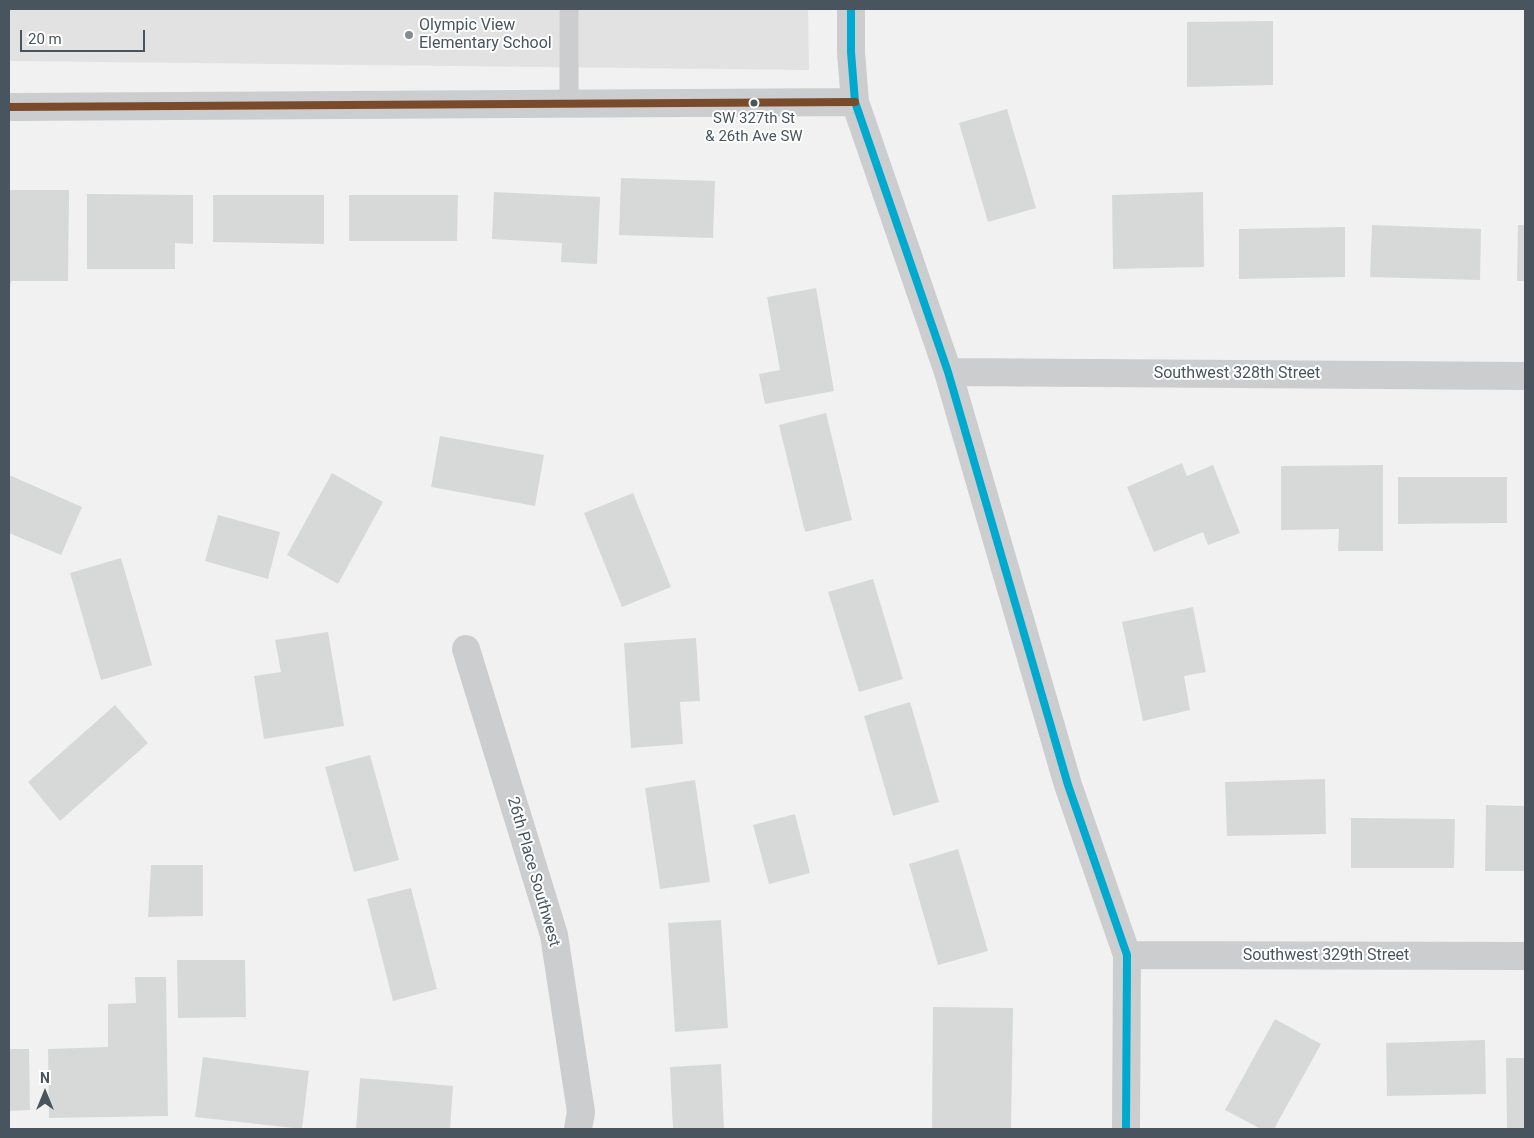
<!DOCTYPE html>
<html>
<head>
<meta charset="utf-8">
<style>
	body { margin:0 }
	#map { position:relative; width:1534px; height:1138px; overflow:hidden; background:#f1f1f1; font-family:Roboto,sans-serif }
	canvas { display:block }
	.frame { position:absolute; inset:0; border:10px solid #48555e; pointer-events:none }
	.north { position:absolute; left:20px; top:1068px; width:50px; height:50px; -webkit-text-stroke:4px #fff; paint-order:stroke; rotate:0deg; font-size:14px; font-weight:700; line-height:20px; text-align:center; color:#48555e }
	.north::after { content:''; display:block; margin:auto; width:18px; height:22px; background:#48555e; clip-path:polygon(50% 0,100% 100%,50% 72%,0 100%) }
	.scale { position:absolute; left:20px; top:30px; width:125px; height:22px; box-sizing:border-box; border:2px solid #48555e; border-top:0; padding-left:6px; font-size:15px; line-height:18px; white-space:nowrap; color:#48555e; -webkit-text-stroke:4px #fff; paint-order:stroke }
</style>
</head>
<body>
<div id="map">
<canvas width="1534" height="1138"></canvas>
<div class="frame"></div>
<div class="north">N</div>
<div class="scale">20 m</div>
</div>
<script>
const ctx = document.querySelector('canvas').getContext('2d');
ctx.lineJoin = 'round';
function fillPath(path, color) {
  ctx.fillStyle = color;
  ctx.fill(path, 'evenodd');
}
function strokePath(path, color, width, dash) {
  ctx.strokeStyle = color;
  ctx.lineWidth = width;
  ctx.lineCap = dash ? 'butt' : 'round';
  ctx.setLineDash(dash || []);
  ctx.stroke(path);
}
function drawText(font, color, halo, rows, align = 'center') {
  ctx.font = font + ' Roboto,sans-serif';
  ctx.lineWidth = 4;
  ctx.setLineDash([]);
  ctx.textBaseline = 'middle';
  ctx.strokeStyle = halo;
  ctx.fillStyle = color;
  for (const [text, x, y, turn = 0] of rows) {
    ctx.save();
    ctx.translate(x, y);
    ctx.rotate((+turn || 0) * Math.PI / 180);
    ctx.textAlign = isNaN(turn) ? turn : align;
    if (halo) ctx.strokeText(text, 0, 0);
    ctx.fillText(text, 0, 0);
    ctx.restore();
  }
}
const education = new Path2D(`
	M9 9H808L809 70 9 61Z`);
const building = new Path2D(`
	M1273 21V85L1187 87V22Z
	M1007 109 1036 208 988 222 959 123Z
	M621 178 715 181 713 238 619 235Z
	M9 190H69L68 281H11L9 294Z
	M494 192 600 197 597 264 561 262 562 243 492 239Z
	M1203 192 1204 267 1113 269 1112 195Z
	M87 194 193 195V244L175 243V269H87Z
	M213 195H324V244L213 242Z
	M349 195H458L457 241H349Z
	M1372 225 1481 229 1480 280 1370 277Z
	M1518 225H1525V281H1517Z
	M1345 227V277L1239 279V229Z
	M816 288 834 391 765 404 759 374 780 370 767 297Z
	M826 413 852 520 805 532 779 425Z
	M440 436 544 455 535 506 431 487Z
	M1182 463 1187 476 1213 465 1240 533 1208 545 1203 532 1154 552 1127 487Z
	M1383 465V551H1338L1339 529 1281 530V466Z
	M332 473 383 502 338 584 287 555Z
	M9 475 82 507 61 555 9 533Z
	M1398 477H1507V523L1398 524Z
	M633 493 671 587 622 607 584 513Z
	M218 515 280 532 268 579 205 561Z
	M121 558 152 665 101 680 70 573Z
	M873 579 903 679 859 692 828 592Z
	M1193 607 1206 672 1184 676 1190 710 1143 721 1122 622Z
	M328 632 344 726 264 739 254 676 281 672 275 640Z
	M696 638 700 701 680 702 683 744 631 748 624 643Z
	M910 702 939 802 893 816 864 716Z
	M115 705 148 743 60 821 28 782Z
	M370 755 399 860 354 872 325 767Z
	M1325 779 1326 834 1227 836 1225 782Z
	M695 780 710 882 660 889 645 788Z
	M1486 805 1525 806V871H1485Z
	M795 814 810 873 769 884 753 825Z
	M1351 818 1455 819 1454 868H1351Z
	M958 849 988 951 938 965 909 864Z
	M151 865H203V916L148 917Z
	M411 888 437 989 393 1001 367 899Z
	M721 920 728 1028 675 1032 668 923Z
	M177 960H245L246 1017 178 1018Z
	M135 977H166L168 1116 49 1118 48 1049 108 1047V1004L136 1003Z
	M933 1007 1013 1008 1011 1129H932Z
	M1275 1019 1321 1044 1274 1129H1261L1225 1110Z
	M1485 1040 1486 1094 1387 1096 1386 1043Z
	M9 1049H29L30 1110 9 1111Z
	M203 1057 309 1071 302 1129 195 1117Z
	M1506 1058H1525V1129H1507Z
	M721 1064 724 1129H673L670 1067Z
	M360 1078 453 1086 450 1129H356Z`);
const service = new Path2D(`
	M569 103V9`);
const minor = new Path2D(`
	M851 9V52L855 102 948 372 1068 785 1127 955 1126 1129
	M9 107 855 102
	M948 372 1525 376
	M466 649 554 935 581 1112 578 1129
	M1127 955 1525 956`);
const bus1 = new Path2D(`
	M851 9V52L855 102 948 372 1068 785 1127 955 1126 1129`);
const bus2 = new Path2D(`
	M9 107 855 102`);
const markers = [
	[409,35,5,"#838c91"],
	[754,103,4.5,"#48555e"]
];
const busNames = [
	["SW 327th St",754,119],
	["& 26th Ave SW",754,137]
];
const poiNames = [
	["Olympic View",419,26],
	["Elementary School",419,44]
];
const streetNames = [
	["Southwest 328th Street",1237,374],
	["26th Place Southwest",533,872,74],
	["Southwest 329th Street",1326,956]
];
fillPath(education, '#e3e2e3');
fillPath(building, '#d7d9d9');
strokePath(service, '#cbcdcf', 19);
strokePath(minor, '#cbcdcf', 28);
strokePath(bus1, '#00a9ce', 8);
strokePath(bus2, '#7a4b2a', 8);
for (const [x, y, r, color] of markers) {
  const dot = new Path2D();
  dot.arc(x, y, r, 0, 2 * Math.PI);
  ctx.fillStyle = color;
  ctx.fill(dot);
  strokePath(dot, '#fff', 2);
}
drawText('15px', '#48555e', '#fff', busNames);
drawText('16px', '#48555e', '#fff', poiNames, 'left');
drawText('16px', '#48555e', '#fff', streetNames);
</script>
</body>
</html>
